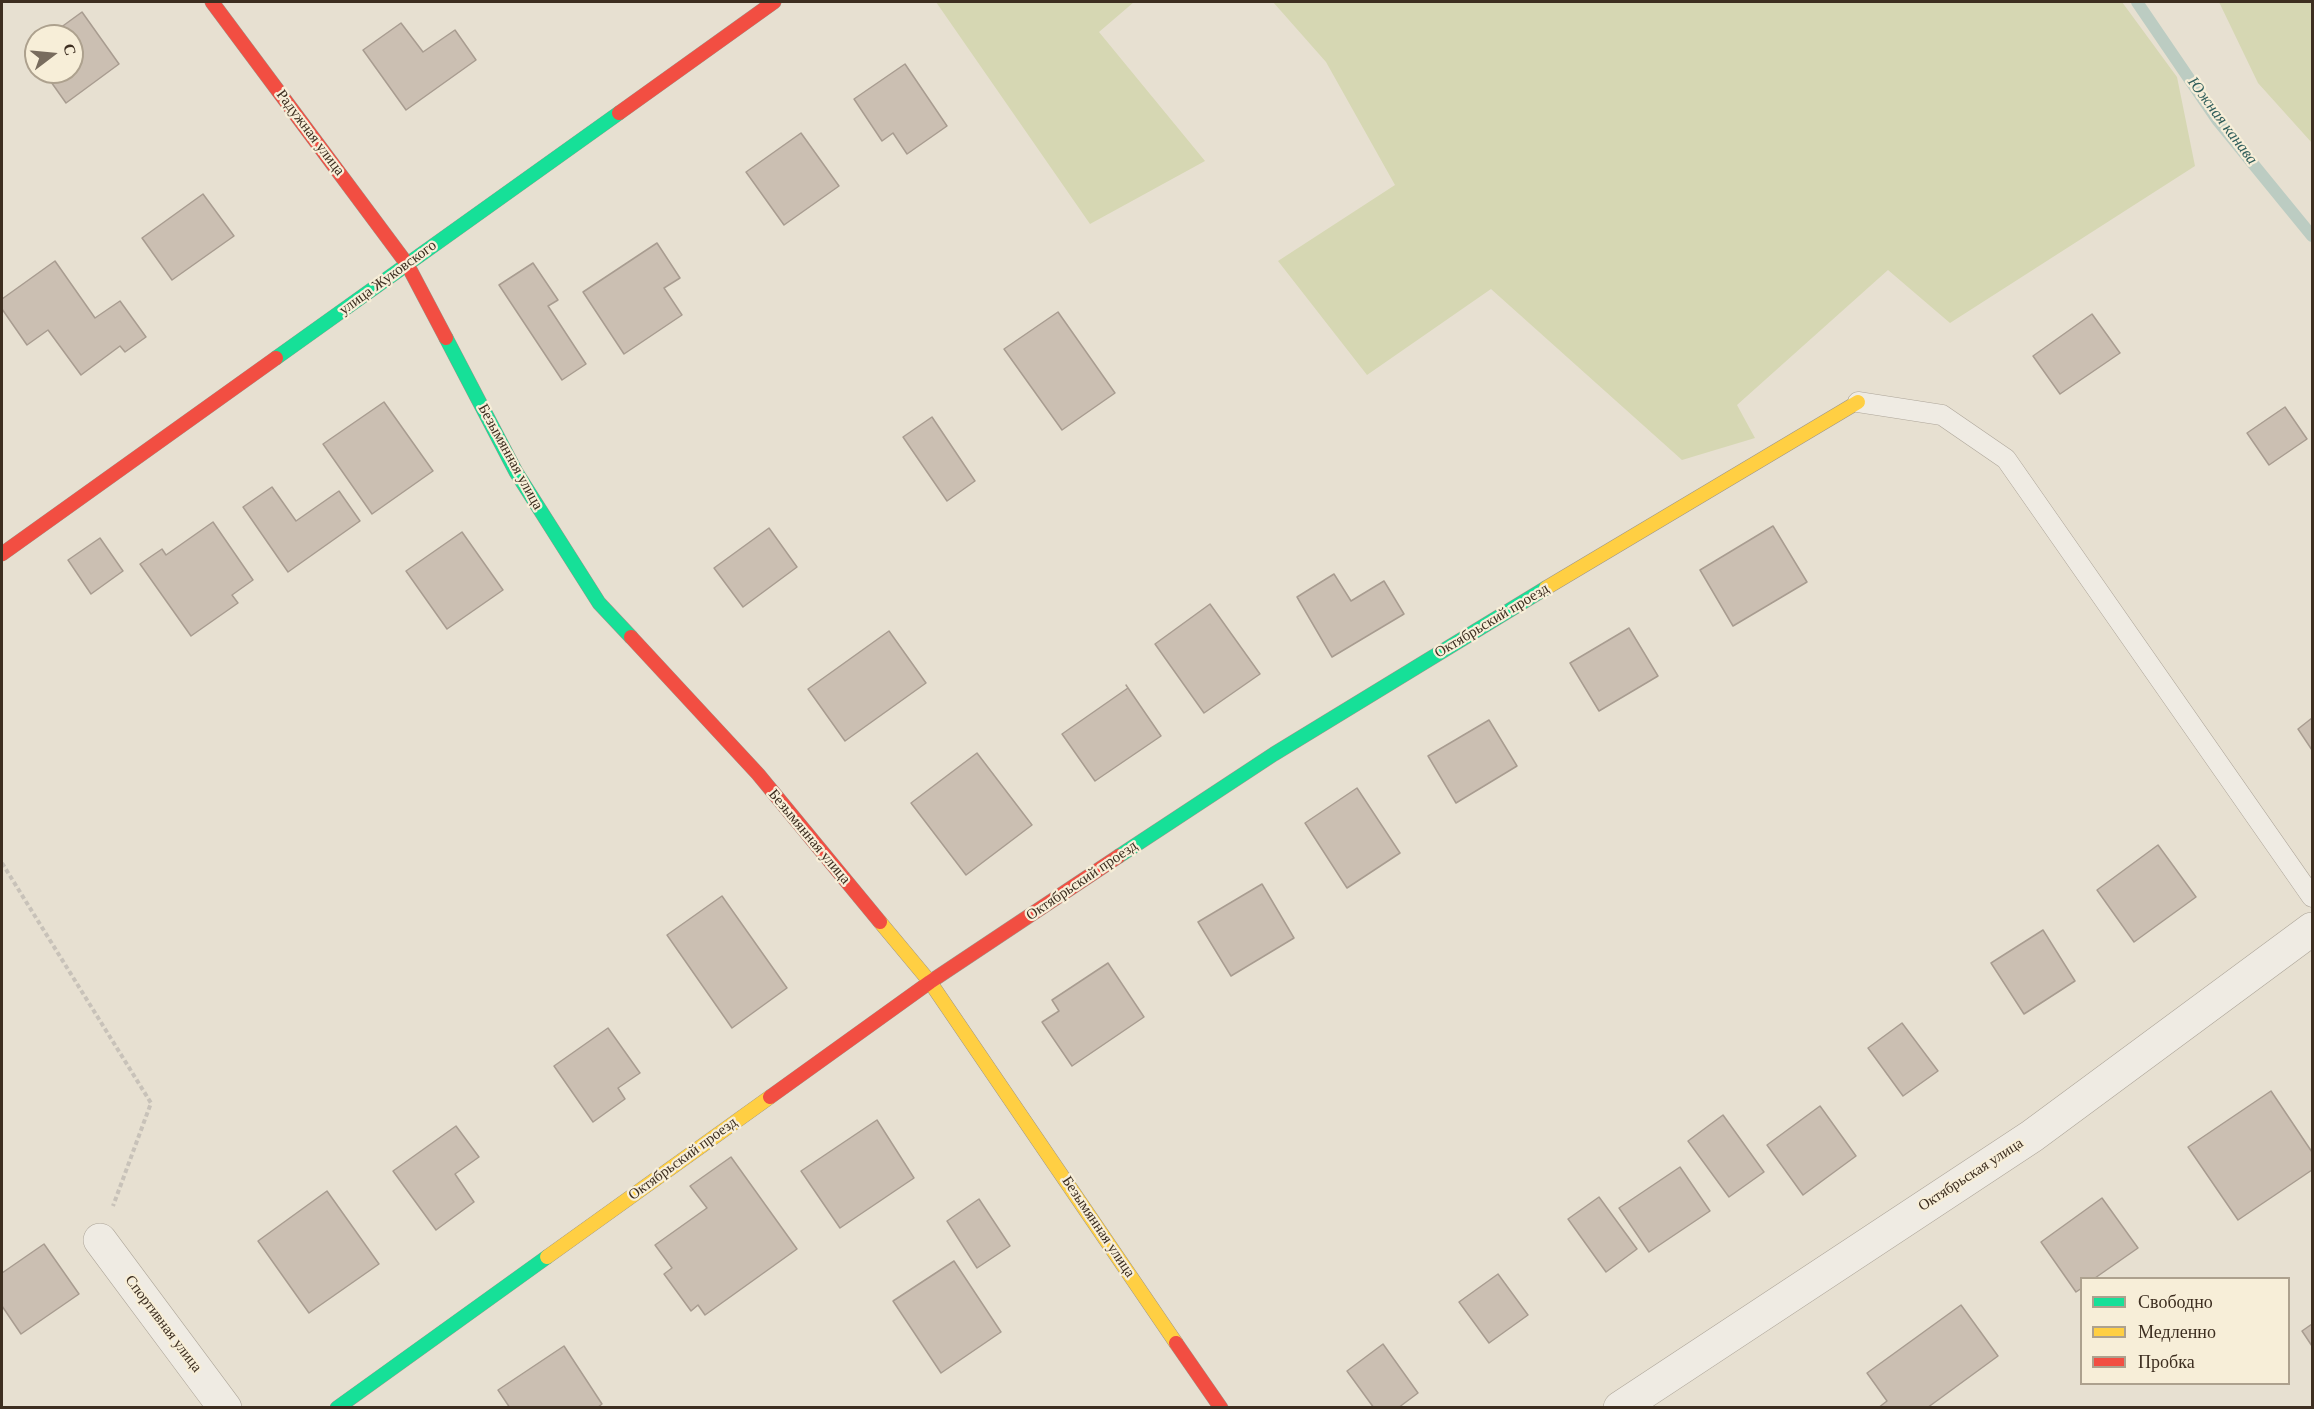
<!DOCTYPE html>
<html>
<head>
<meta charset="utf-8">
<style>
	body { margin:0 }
	#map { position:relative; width:2314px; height:1409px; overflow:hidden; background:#e7e0d1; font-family:Georgia,serif }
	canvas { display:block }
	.frame { position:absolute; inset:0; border:3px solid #3d2e20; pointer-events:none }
	.legend { position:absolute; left:2080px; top:1277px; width:210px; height:108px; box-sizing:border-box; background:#f7eed8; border:2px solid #ada18e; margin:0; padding:8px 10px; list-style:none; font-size:18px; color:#3d2e20 }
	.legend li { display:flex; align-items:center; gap:12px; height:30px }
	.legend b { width:30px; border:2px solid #ada18e }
	.north { position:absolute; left:24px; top:24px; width:60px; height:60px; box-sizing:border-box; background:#f7eed8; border:2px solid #ada18e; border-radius:50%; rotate:74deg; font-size:16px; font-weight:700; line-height:24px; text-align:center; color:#3d2e20 }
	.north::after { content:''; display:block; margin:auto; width:21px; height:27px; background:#786c5e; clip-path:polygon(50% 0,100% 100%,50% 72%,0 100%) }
</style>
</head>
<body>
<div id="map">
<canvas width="2314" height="1409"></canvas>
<div class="frame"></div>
<ul class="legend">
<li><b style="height:8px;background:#16e098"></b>Свободно</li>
<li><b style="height:8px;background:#ffcf43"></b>Медленно</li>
<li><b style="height:8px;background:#f24e42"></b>Пробка</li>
</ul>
<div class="north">С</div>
</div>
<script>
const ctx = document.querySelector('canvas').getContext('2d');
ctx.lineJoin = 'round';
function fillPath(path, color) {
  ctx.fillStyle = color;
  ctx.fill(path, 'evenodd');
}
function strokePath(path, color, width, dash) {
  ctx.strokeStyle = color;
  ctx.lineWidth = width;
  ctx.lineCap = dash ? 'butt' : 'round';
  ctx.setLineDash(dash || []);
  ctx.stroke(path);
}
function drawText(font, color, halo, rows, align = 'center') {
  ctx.font = font + ' Georgia,serif';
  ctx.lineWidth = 4.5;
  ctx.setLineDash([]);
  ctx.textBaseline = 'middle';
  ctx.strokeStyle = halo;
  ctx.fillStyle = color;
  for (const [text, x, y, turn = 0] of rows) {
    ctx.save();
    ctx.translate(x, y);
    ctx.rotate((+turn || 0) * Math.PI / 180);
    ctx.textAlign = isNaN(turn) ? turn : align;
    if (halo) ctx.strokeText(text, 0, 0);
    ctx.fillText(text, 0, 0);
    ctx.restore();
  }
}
const green = new Path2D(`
	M936 2H1134L1099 32 1205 161 1090 224Z
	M1273 2H2122L2177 77 2195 166 1950 323 1888 270 1737 405 1755 438 1682 460 1491 289 1367 375 1278 261 1395 185 1326 62Z
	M2219 2H2312V143L2258 83Z`);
const stream = new Path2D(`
	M2137 2 2218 121 2312 236`);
const building = new Path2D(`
	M82 12 119 64 66 103 44 72H72V36H49Z
	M401 23 423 52 455 30 476 60 406 110 363 50Z
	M36 46V62L28 51Z
	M905 64 947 126 907 154 893 133 882 141 854 99Z
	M801 133 839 186 784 225 746 172Z
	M203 194 234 236 172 280 142 238Z
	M657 243 680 278 664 288 682 315 624 354 583 292Z
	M55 261 95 318 120 301 146 337 125 352 120 346 81 375 48 330 27 345 2 309V299Z
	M533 263 558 300 548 306 586 364 562 380 499 285Z
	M1058 312 1115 393 1062 430 1004 349Z
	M2092 314 2120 353 2060 394 2033 356Z
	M384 402 433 471 372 514 323 444Z
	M2285 407 2307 439 2269 465 2247 433Z
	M932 417 975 481 947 501 903 437Z
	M272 487 296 521 339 491 360 521 288 572 243 507Z
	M213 522 253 580 232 595 238 603 191 636 140 564 162 549 166 555Z
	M1773 526 1807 582 1733 626 1700 570Z
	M769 528 797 567 743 607 714 568Z
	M462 532 503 590 447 629 406 571Z
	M100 538 123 571 91 594 68 560Z
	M1334 574 1351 601 1384 581 1404 614 1332 657 1297 597Z
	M1210 604 1260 674 1204 713 1155 644Z
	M1629 628 1658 676 1599 711 1570 663Z
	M889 631 926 683 845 741 808 689Z
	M1126 685 1161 736 1095 781 1062 734 1128 688Z
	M2312 718V750L2298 729Z
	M1489 720 1517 766 1456 803 1428 756Z
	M977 753 1032 825 966 875 911 803Z
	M1357 788 1400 853 1347 888 1305 823Z
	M2158 845 2196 897 2134 942 2097 890Z
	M1262 884 1294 938 1231 976 1198 922Z
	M722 896 787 988 732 1028 667 935Z
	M2043 930 2075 981 2024 1014 1991 963Z
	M1108 963 1144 1017 1072 1066 1042 1022 1059 1011 1052 1000Z
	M1902 1023 1938 1071 1903 1096 1868 1048Z
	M608 1028 640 1073 618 1088 625 1099 593 1122 554 1066Z
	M2271 1091 2312 1152V1170L2238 1220 2188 1147Z
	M1820 1106 1856 1156 1803 1195 1767 1145Z
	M1723 1115 1764 1172 1729 1197 1688 1141Z
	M877 1120 914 1178 840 1228 801 1171Z
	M456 1126 479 1157 455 1174 474 1202 436 1230 393 1171Z
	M731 1157 797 1249 705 1315 698 1305 691 1311 664 1274 672 1268 655 1245 707 1208 690 1186Z
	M1680 1167 1710 1211 1649 1252 1619 1208Z
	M327 1191 379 1264 309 1313 258 1241Z
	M1599 1197 1637 1249 1606 1272 1568 1219Z
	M2102 1198 2138 1248 2095 1278H2082V1288L2076 1292 2041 1242Z
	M979 1199 1010 1246 977 1268 947 1221Z
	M44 1244 79 1294 21 1334 2 1306V1273Z
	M954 1261 1001 1332 941 1373 893 1301Z
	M1498 1274 1528 1315 1489 1343 1459 1302Z
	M1961 1305 1998 1356 1927 1408H1878L1887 1401 1867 1373Z
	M2312 1324V1346L2302 1331Z
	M1383 1344 1418 1393 1398 1408H1374L1347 1371Z
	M564 1346 602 1404 597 1408H510L498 1390Z`);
const path = new Path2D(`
	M2 863 151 1103 113 1206`);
const lane = new Path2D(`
	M1858 402 1942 415 2006 459 2312 897`);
const street = new Path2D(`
	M100 1240 225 1408
	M1620 1408 2032 1136 2312 929`);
const fast = new Path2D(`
	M446 338 516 472 599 603 631 637
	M276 358 619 113
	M1119 856 1274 754 1546 588
	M337 1408 547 1257`);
const slow = new Path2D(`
	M1546 588 1858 402
	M880 922 930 982 1176 1343
	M547 1257 770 1097`);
const jam = new Path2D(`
	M212 2 407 264 446 338
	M619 113 774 2
	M2 554 276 358
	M631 637 758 774 880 922
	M770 1097 930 982 1119 856
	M1176 1343 1221 1408`);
const streetNames = [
	["Радужная улица",310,133,53],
	["улица Жуковского",388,278,-36],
	["Безымянная улица",510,457,61],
	["Октябрьский проезд",1492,621,-31],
	["Безымянная улица",809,837,50],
	["Октябрьский проезд",1082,881,-34],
	["Октябрьский проезд",683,1159,-36],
	["Октябрьская улица",1971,1175,-33],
	["Безымянная улица",1098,1227,56],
	["Спортивная улица",163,1324,53]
];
const waterNames = [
	["Южная канава",2222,121,53]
];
fillPath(green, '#d6d7b3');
strokePath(stream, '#bcccc2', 12);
fillPath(building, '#cbbfb2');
strokePath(building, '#a89c90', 1.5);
strokePath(lane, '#ada599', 21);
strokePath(street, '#ada599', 34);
strokePath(fast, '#9c958a', 15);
strokePath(slow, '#9c958a', 15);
strokePath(jam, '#9c958a', 15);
strokePath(path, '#c8c2b9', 4, [4.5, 3]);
strokePath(lane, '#efebe3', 20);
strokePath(street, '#efebe3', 33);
strokePath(fast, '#16e098', 14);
strokePath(slow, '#ffcf43', 14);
strokePath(jam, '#f24e42', 14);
drawText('15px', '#3d2e20', '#f7eed8', streetNames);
drawText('italic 16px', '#2f5d5a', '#f7eed8', waterNames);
</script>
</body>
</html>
